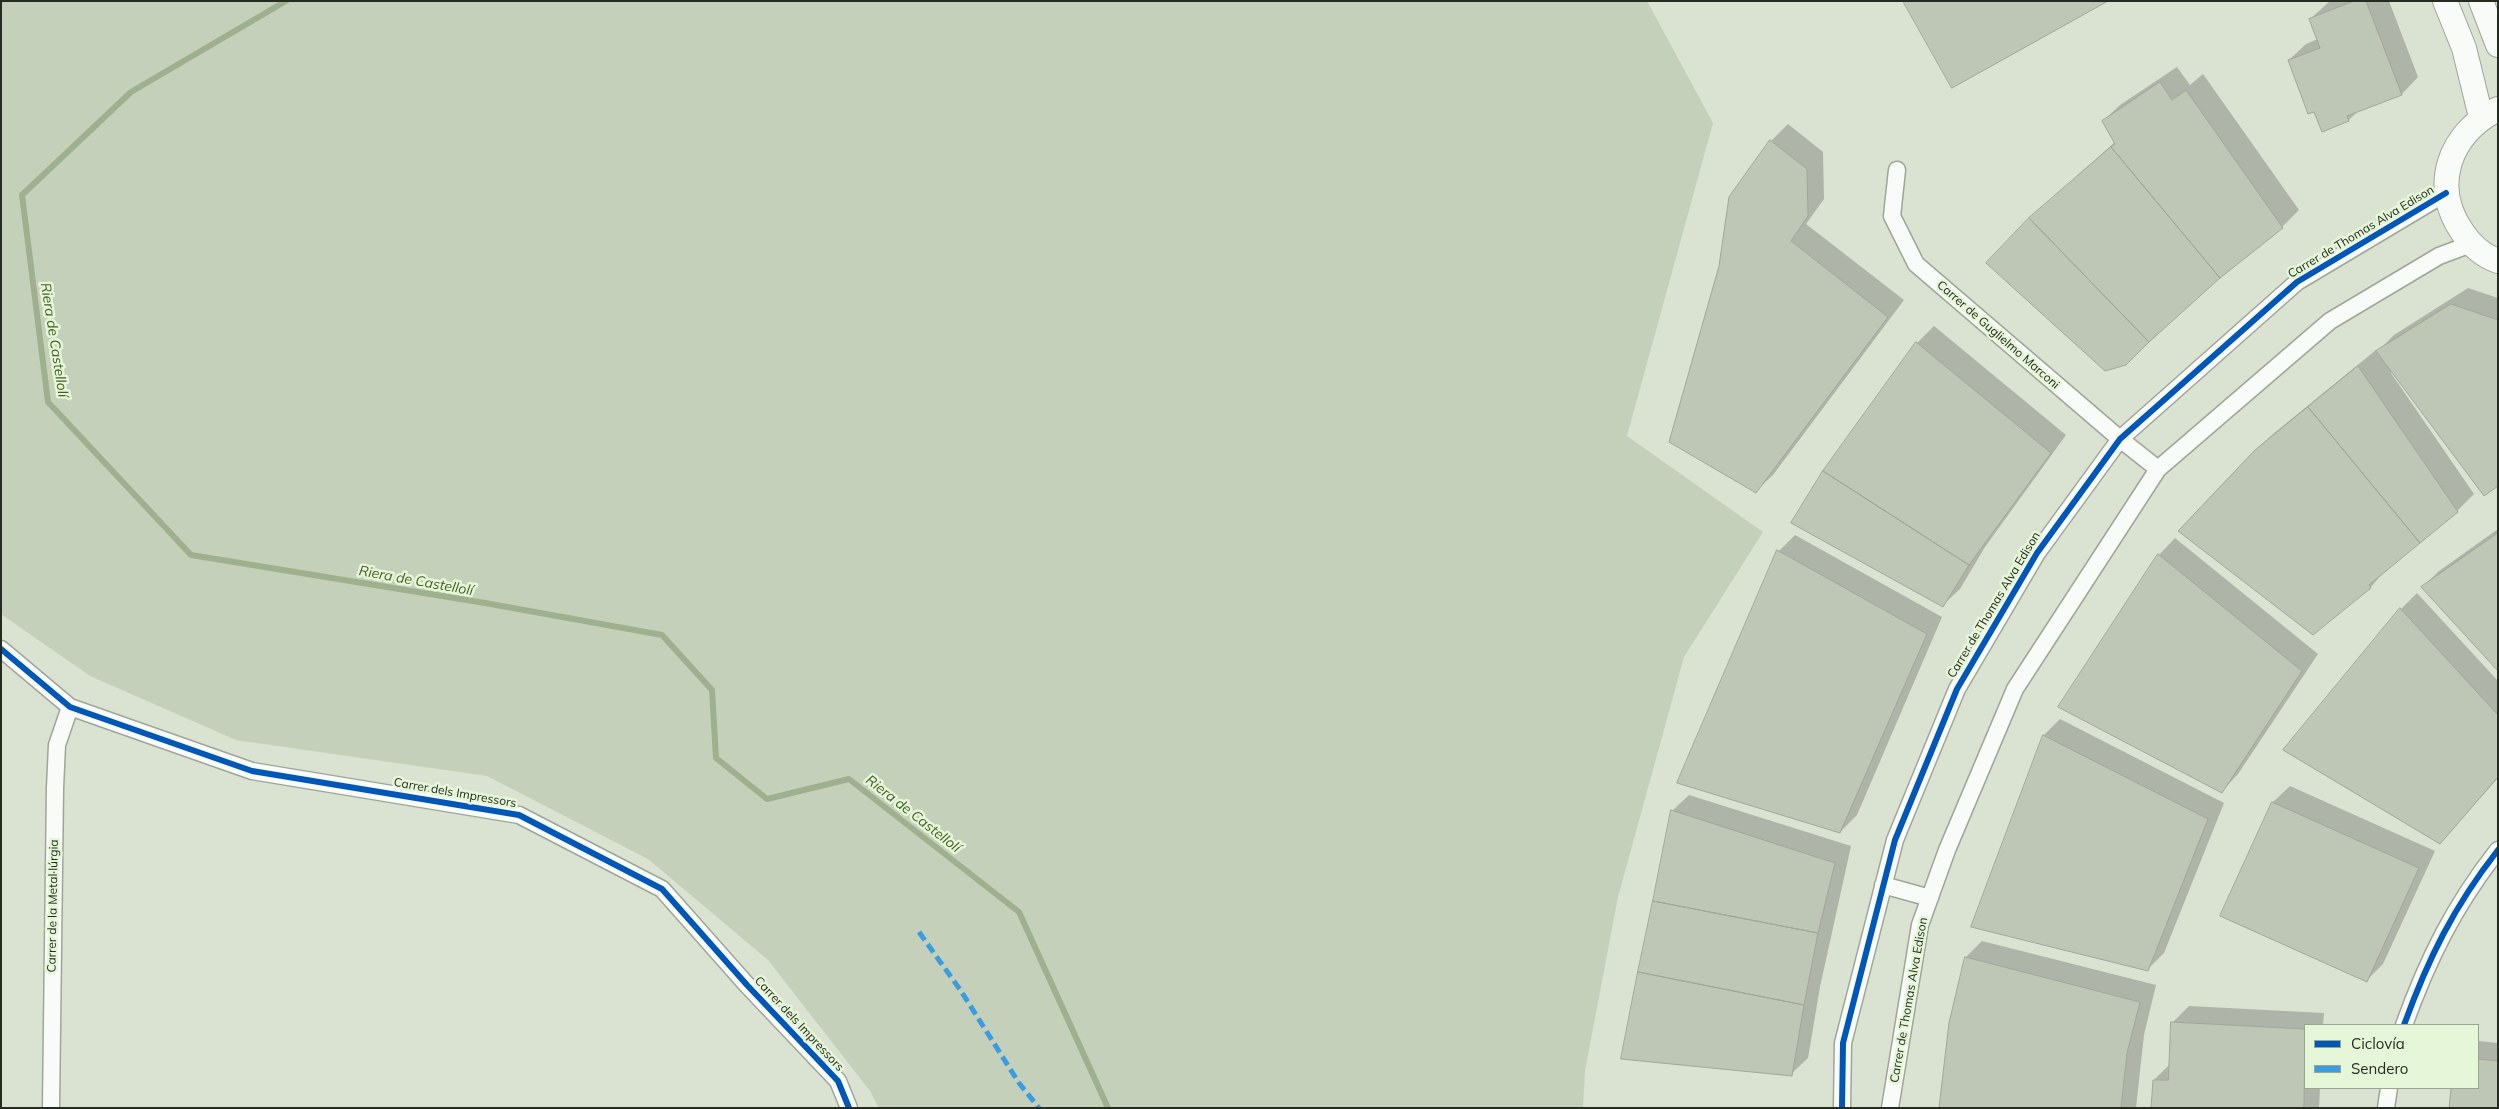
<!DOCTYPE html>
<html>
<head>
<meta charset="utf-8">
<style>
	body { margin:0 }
	#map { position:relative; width:2499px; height:1109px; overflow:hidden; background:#dae2d2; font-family:Mulish,sans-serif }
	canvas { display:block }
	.frame { position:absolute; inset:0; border:2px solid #252b20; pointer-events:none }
	.legend { position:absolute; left:2304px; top:1024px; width:175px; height:65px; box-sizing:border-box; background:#e6f6d9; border:1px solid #99a58f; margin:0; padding:6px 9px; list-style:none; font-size:15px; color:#252b20 }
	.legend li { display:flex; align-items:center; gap:10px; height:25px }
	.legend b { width:25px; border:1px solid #99a58f }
</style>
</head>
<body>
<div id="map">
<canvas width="2499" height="1109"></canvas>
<div class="frame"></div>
<ul class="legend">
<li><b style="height:6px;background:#0057b8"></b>Ciclovía</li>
<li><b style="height:6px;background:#3c9ce0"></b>Sendero</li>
</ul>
</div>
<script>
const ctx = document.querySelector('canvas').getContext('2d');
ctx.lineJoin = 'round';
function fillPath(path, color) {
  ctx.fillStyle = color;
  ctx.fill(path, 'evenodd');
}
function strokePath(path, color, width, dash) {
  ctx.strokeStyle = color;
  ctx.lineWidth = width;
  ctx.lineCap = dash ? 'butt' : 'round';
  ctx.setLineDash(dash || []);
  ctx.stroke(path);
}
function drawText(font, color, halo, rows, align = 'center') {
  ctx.font = font + ' Mulish,sans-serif';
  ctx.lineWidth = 5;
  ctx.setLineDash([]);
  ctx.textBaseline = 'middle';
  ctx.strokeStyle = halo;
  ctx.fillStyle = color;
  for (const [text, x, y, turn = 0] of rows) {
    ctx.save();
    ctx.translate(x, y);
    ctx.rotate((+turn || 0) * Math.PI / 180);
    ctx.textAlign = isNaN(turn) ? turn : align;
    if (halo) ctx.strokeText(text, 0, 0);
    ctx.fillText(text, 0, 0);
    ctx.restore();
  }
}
const green = new Path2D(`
	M1 1H1647L1713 123 1627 436 1763 532 1684 657 1618 897 1585 1071 1583 1108H879L870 1091 768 960 648 859 487 776 236 740 90 676 1 614Z`);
const shadow = new Path2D(`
	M2330 1H2389L2418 77 2402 94 2358 111 2349 120 2322 130 2289 60 2306 44 2318 39 2310 19Z
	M2177 67 2190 85 2203 74 2299 210 2282 227 2219 277 2126 364 2030 219 2115 142 2103 121 2120 105Z
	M1788 124 1823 152 1824 199 1806 224 1904 300 1773 475 1756 491 1720 266 1730 198 1771 141Z
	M2468 288 2498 298V484L2392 371 2391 373 2474 494 2457 511 2386 569 2371 587 2313 634 2255 451 2273 434 2376 350 2377 352 2394 335Z
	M1934 326 2066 435 1985 547 1960 589 1943 605 1824 472 1917 343Z
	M2498 529V669L2423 587 2439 571Z
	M1795 535 1942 617 1857 815 1840 832 1779 551Z
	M2175 538 2318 654 2238 774 2222 791 2159 555Z
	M2417 593 2498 681V778L2440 843 2401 609Z
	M2060 719 2224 803 2164 953 2147 970 1973 926 2044 735Z
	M2290 786 2435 851 2383 964 2367 980 2222 915 2273 802Z
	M1689 795 1851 846 1820 987 1808 1058 1791 1074 1672 811Z
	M1982 941 2156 985 2144 1035 2136 1108H1940L1966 957Z
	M2189 1006 2324 1013 2323 1025H2305V1088H2320L2319 1108H2152L2154 1080 2170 1064 2172 1023Z
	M2478 1041 2498 1043V1108H2450L2452 1088H2478Z`);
const stream = new Path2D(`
	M286 1 131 92 22 195 48 402 191 555 485 603 662 635 712 690 716 758 767 799 849 779 1019 912 1108 1108`);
const building = new Path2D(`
	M1903 1H2108L1952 88Z
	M2354 1H2366L2402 95 2347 116 2349 121 2322 132 2314 112 2308 114 2288 60 2320 48 2309 19Z
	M2160 82 2172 100 2186 90 2283 228 2220 278 2111 147 2115 144 2102 121Z
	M1770 140 1807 169 1808 216 1791 241 1888 317 1756 493 1669 442 1719 266 1729 197Z
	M2111 147 2220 278 2149 342 2029 218Z
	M2029 218 2149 342 2126 365 2105 371 1986 263Z
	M2451 304 2498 320V486L2484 496 2376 351Z
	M1916 342 2051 453 1969 565 1823 471Z
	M2358 366 2458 512 2420 543 2308 407Z
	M2308 407 2420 543 2369 585 2371 588 2313 635 2178 531 2255 450Z
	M1823 471 1969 565 1943 607 1791 523Z
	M2498 533V671L2421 587Z
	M1777 550 1927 634 1840 833 1677 783Z
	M2158 554 2302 671 2222 793 2058 707Z
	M2400 608 2498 715V777L2440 844 2283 750Z
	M2043 735 2208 819 2148 971 1971 927Z
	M2272 802 2419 868 2367 982 2220 916Z
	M1671 810 1835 863 1818 933 1653 901Z
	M1653 901 1818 933 1804 1005 1638 972Z
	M1965 957 2140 1002 2127 1053 2121 1108H1939L1949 1023Z
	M1638 972 1804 1005 1792 1076 1621 1059Z
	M2171 1022 2305 1029 2304 1108H2151L2153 1080H2168Z
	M2478 1059 2498 1061V1108H2449L2451 1088H2478Z`);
const street = new Path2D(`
	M1897 170 1892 216 1916 264 2120 439 2158 469
	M1 649 70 707 252 771 519 815 662 889 747 985 838 1081 849 1108
	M1883 885 1930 898
	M2404 1025C2428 959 2454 906 2498 850
	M51 1108 55 788 57 745 70 707
	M1842 1108 1843 1043 1895 840 1957 689 2037 553 2120 439 2297 282 2446 193
	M1890 1108 1920 925 1947 850 2015 689 2158 469 2330 321 2439 256 2471 244
	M2386 1108 2389 1088`);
const secondary = new Path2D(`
	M2445 1 2464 48 2481 117
	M2481 1 2498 45
	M2498 109C2449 133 2430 187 2463 233 2472 246 2483 256 2498 261`);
const quiet = new Path2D(`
	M919 932 961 991 1019 1083 1039 1108`);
const cycleway = new Path2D(`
	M1 649 70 707 252 771 519 815 662 889 747 985 838 1081 849 1108
	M2404 1025C2428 959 2454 906 2498 850
	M1842 1108 1843 1043 1895 840 1957 689 2037 553 2120 439 2297 282 2446 193`);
const streetNames = [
	["Carrer de Thomas Alva Edison",2361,232,-31],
	["Carrer de Guglielmo Marconi",1998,335,41],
	["Carrer de Thomas Alva Edison",1994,605,-59],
	["Carrer dels Impressors",455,793,10],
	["Carrer de la Metal·lúrgia",53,906,-89],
	["Carrer de Thomas Alva Edison",1909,1000,-80],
	["Carrer dels Impressors",799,1024,47]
];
const waterNames = [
	["Riera de Castellolí",54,340,81],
	["Riera de Castellolí",416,581,10],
	["Riera de Castellolí",913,814,38]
];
fillPath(green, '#c5d0ba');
fillPath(shadow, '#0003');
strokePath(stream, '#9eb08d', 6);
fillPath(building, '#bec6b6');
strokePath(building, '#a0a699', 1);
strokePath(street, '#9fa699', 19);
strokePath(secondary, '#9fa699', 26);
strokePath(street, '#f9fbf8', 16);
strokePath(secondary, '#f9fbf8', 24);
strokePath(quiet, '#3c9ce0', 5, [10, 5]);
strokePath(cycleway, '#0057b8', 6);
drawText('12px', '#252b20', '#e6f6d9', streetNames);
drawText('italic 14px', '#446023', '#e6f6d9', waterNames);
</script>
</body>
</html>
